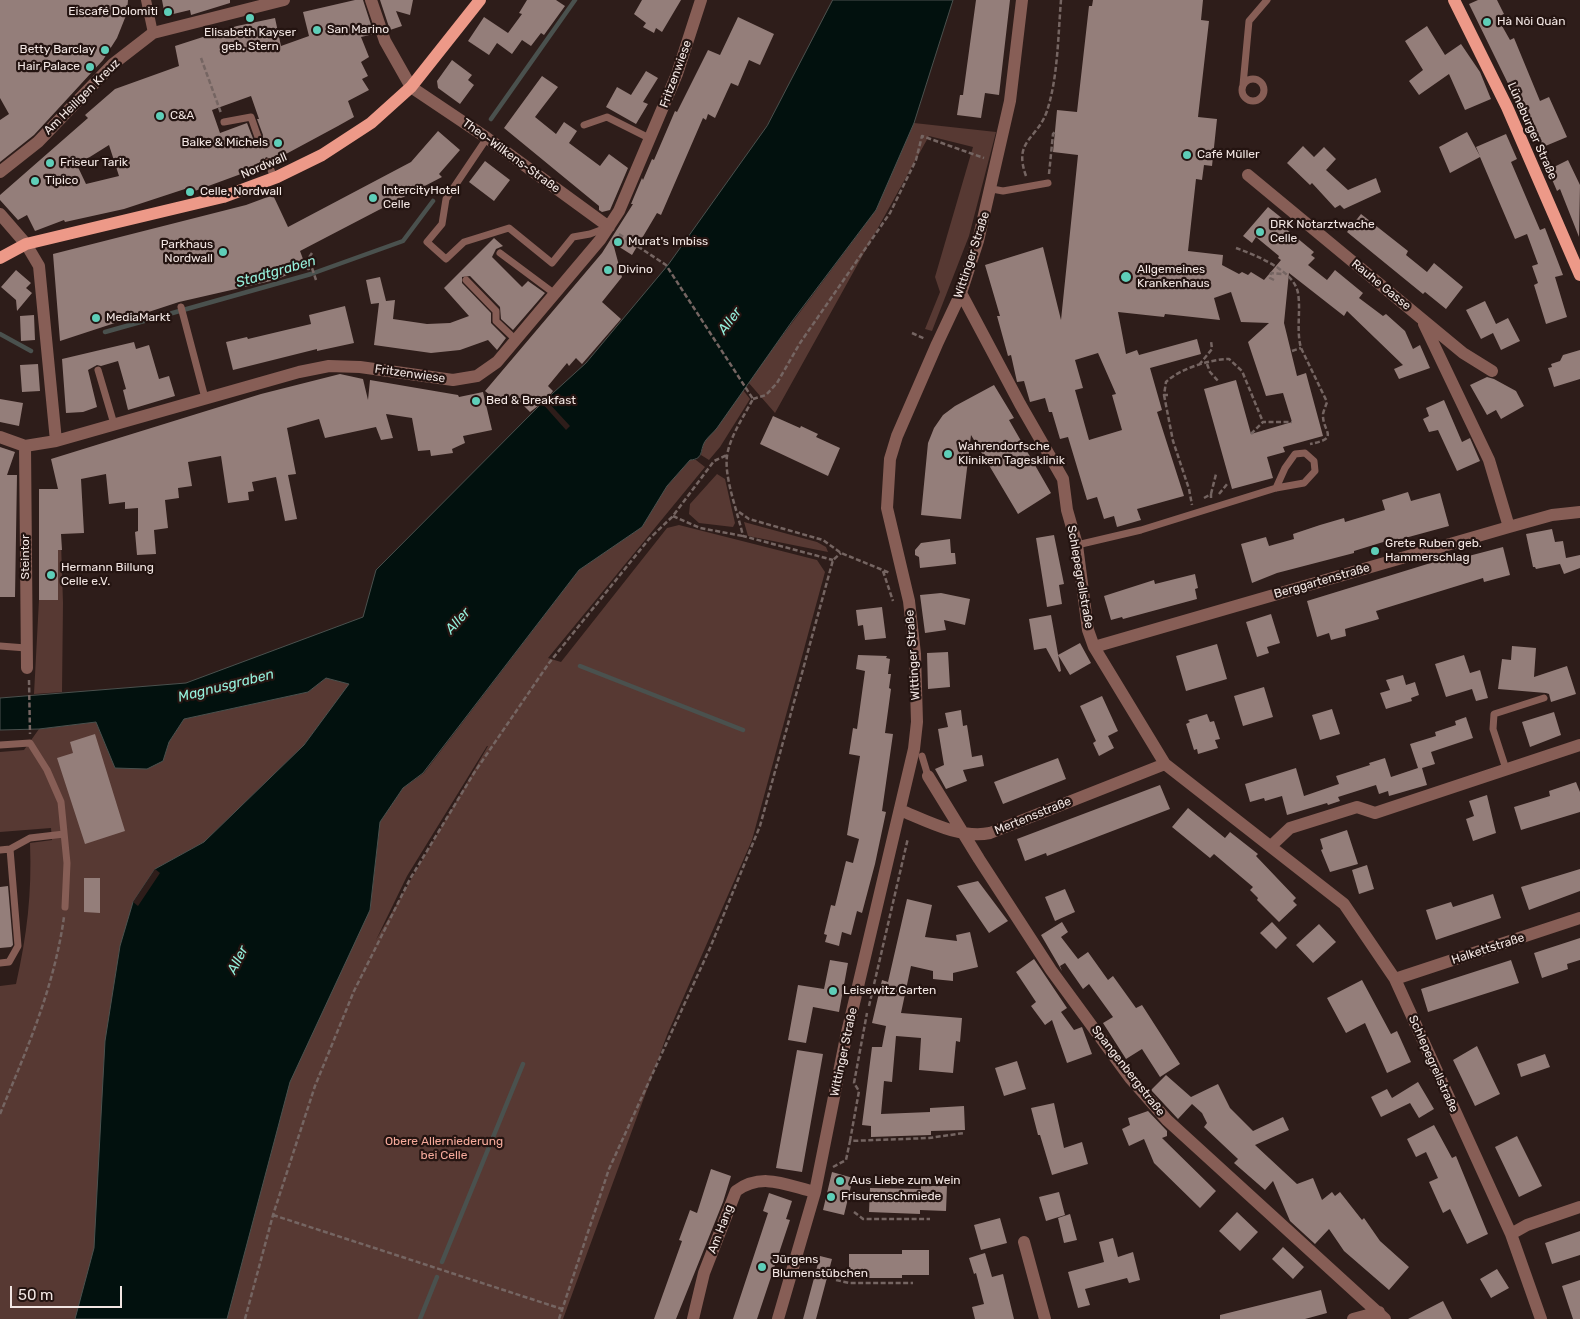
<!DOCTYPE html>
<html>
<head>
<meta charset="utf-8">
<style>
	body { margin:0 }
	#map { position:relative; width:1580px; height:1319px; overflow:hidden; background:#2e1d1a; font-family:Rubik,sans-serif }
	canvas { display:block }
	.scale { position:absolute; left:10px; top:1286px; width:112px; height:22px; box-sizing:border-box; border:2px solid #f2e6e3; border-top:0; padding-left:6px; font-size:15px; line-height:18px; white-space:nowrap; color:#f2e6e3; -webkit-text-stroke:4px #241411; paint-order:stroke }
</style>
</head>
<body>
<div id="map">
<canvas width="1580" height="1319"></canvas>
<div class="scale">50 m</div>
</div>
<script>
const ctx = document.querySelector('canvas').getContext('2d');
ctx.lineJoin = 'round';
function fillPath(path, color) {
  ctx.fillStyle = color;
  ctx.fill(path, 'evenodd');
}
function strokePath(path, color, width, dash) {
  ctx.strokeStyle = color;
  ctx.lineWidth = width;
  ctx.lineCap = dash ? 'butt' : 'round';
  ctx.setLineDash(dash || []);
  ctx.stroke(path);
}
function drawText(font, color, halo, rows, align = 'center') {
  ctx.font = font + ' Rubik,sans-serif';
  ctx.lineWidth = 4.5;
  ctx.setLineDash([]);
  ctx.textBaseline = 'middle';
  ctx.strokeStyle = halo;
  ctx.fillStyle = color;
  for (const [text, x, y, turn = 0] of rows) {
    ctx.save();
    ctx.translate(x, y);
    ctx.rotate((+turn || 0) * Math.PI / 180);
    ctx.textAlign = isNaN(turn) ? turn : align;
    if (halo) ctx.strokeText(text, 0, 0);
    ctx.fillText(text, 0, 0);
    ctx.restore();
  }
}
const green = new Path2D(`
	M914 123 996 132 969 236 932 331 925 329 940 292 935 277 973 147 929 136 775 413 748 382 876 210Z
	M743 390 750 399 720 447 709 460 701 455 704 442Z
	M690 460H696L705 467 548 658 561 662 667 528 679 525 817 560 825 572 752 840 667 1035 563 1319H0V986L16 984C27 935 32 894 30 843L52 840 51 828 0 832V752L24 750 39 729 96 722 115 768 163 761 169 742 184 719 308 692 326 678 350 684 304 745 204 842 155 869 133 902 117 967 370 910 380 822 403 788 424 773 579 570 642 527 667 486ZM487 746H488L376 940 407 876Z
	M717 474 725 479 735 523 733 527 699 523 689 514 690 504Z
	M39 489 60 512 63 603 62 692 34 694 39 600Z
	M744 522 817 542 826 547 828 552 748 536Z`);
const water = new Path2D(`
	M833 0H953L914 123 876 210 793 320 717 428C714 432 709 436 706 440 699 449 705 459 690 460L667 486 642 527 579 570 423 773 403 788 380 822 370 910 290 1082 227 1319H75L94 1248 105 1041 120 946 133 902 155 869 204 842 304 745 349 684 326 678 308 692 184 719 169 742 163 761 147 769 115 768 96 722 39 729 0 730V698L186 683 363 617 376 570 542 403 586 363 668 265 767 126Z`);
const pier = new Path2D(`
	M546 400 570 426 566 430 542 403Z
	M155 869 160 873 138 906 133 902Z`);
const stream = new Path2D(`
	M491 119 575 0
	M105 332 311 274 403 241 433 201
	M0 334 31 351
	M580 666 743 730
	M442 1262 523 1064
	M420 1319 437 1277`);
const building = new Path2D(`
	M0 0H128L127 13 117 38 103 60 34 135 0 162V120L9 114 0 98Z
	M162 0H230V3L191 15 190 10 165 16Z
	M355 0H363L374 34 361 37 369 57 361 62 368 76 362 79 369 90 348 101 354 117 338 126 286 154 273 160 266 157 260 167 192 192 191 187 124 209 65 222 64 220 35 231 27 215 18 220 0 200V195L88 118 85 115 115 89 179 66 175 46 237 26 275 18 281 46 309 36 303 12ZM251 96 259 119H257L263 135 262 140 258 142 254 141 247 123 220 133 212 110ZM109 145 119 176 86 184 77 165Z
	M380 0H413L410 15 396 11 402 26 390 30Z
	M527 0H556L565 6 544 35 541 33 531 46 522 40 512 54 497 43 489 55 468 41 484 17 508 33 522 14 519 13Z
	M642 0H681L662 32 656 28 654 33 643 27 646 23 634 14Z
	M976 0H1010L999 95 985 93 981 118 957 115 960 95H963Z
	M1093 0H1203L1201 20 1209 21 1198 117 1217 119 1212 166 1204 165 1202 180 1196 179 1188 251 1223 255 1222 265 1239 274 1242 272 1248 275 1251 272 1264 280 1281 260 1278 258 1279 256 1256 237 1252 243 1243 236 1268 207 1283 219 1279 223 1314 252 1311 255 1315 258 1308 265 1327 280 1335 270 1363 293 1359 298 1383 316 1386 314 1405 331 1413 349 1420 345 1430 368 1399 379 1394 369 1403 365 1347 311 1344 316 1289 273 1284 323 1297 376 1306 373 1323 436 1283 447 1285 452 1267 457 1273 478 1232 489 1204 389 1236 380 1251 434 1292 422 1283 393 1266 396 1248 342 1269 323 1241 322 1231 292 1214 298 1220 320 1165 314 1164 317 1118 312 1126 354 1137 350 1139 355 1197 339 1201 354 1150 368 1162 410 1157 412 1184 496 1137 509 1141 520 1117 527 1114 516 1104 519 1097 497 1087 500 1068 437 1060 439 1052 412H1049L1045 398 1030 402 1024 381 1017 382 1011 355 1008 356 997 316H1000L985 265 1043 247 1061 320 1078 155 1053 152 1057 110 1077 112 1089 6H1092ZM1098 353 1116 394 1112 395 1122 430 1089 440 1075 390 1083 388 1075 360Z
	M1478 0H1497L1504 14 1497 17 1510 40 1514 38 1540 101 1549 97 1567 137 1543 147 1523 101 1518 104 1469 4Z
	M738 17 774 34 760 65 749 60 738 86 731 83 715 118 708 114 706 120 703 118 661 215 657 213 632 255 613 243 622 277 602 302 621 319 582 364 576 358 569 366 567 363 548 386 553 391 546 400 530 412 512 394 502 405 485 391 602 253 633 204H631L642 178 643 180 652 159 654 160 675 111 677 112 708 50 720 55Z
	M1427 26 1445 55 1461 44 1480 72 1491 99 1465 110 1449 74 1419 95 1409 81 1423 70 1405 41Z
	M452 60 472 75 468 80 474 85 460 104 438 88 437 81Z
	M646 71 658 78 643 102 648 104 636 124 606 107 617 87 631 95Z
	M542 76 558 87 535 117 556 134 564 122 577 131 569 143 600 166 609 154 628 168 610 210 602 212 599 210V206L504 128Z
	M438 131 460 150 439 174 442 177 300 251 306 267 275 280 179 302 60 341 53 254 246 205 273 195 288 227 411 162Z
	M1467 132 1480 156 1476 147 1506 134 1517 159 1511 162 1540 230 1545 228 1563 275 1555 277 1567 317 1546 324 1534 285 1538 283 1532 266 1538 264 1527 234 1515 239 1480 157 1450 173 1439 147Z
	M1303 146 1314 157 1324 147 1336 159 1326 170 1348 190 1376 178 1381 192 1344 209 1340 205 1335 208 1312 183 1310 185 1287 163Z
	M1568 160 1580 185 1579 237 1560 189 1557 191 1548 170Z
	M485 161 510 180 494 201 469 182Z
	M1361 214 1408 251 1406 255 1427 272 1434 263 1463 287 1446 309 1425 292 1423 294 1347 232Z
	M494 238 503 246 496 249 492 257 522 287 528 281 545 293 513 330 501 319 500 307 470 276 462 277V283L491 313V323L506 338 497 350 488 340 460 350 431 353 374 345 379 303 371 304 366 280 380 277 386 301 395 300 393 319 427 324 450 323 469 316 444 288Z
	M16 270 31 283 26 288 32 293 17 311 16 300 1 287Z
	M1485 301 1496 324 1508 318 1520 341 1501 350 1493 333 1481 339 1466 310Z
	M345 306 354 343 317 351V349L233 370 226 342 247 337 248 339 311 324 309 315Z
	M34 315 35 340 21 341 20 316Z
	M134 342 136 349 149 345 159 379 169 376 175 396 128 410 123 390 126 389 118 361 101 366 97 365 88 370 97 407 83 412 66 413 62 359Z
	M1580 350V379L1554 387 1548 368 1552 367 1551 364 1560 361 1563 355Z
	M38 364 40 391 22 392 20 365Z
	M340 374 363 379 368 400 370 380 458 395 459 397 483 392 492 430 463 436 465 443 452 449 453 453 431 456 430 450 418 451 412 418 386 414 393 438 381 440 376 427 325 438 319 419 287 428 296 474 288 475 297 519 285 521 276 477 252 482 254 491 248 492 249 500 228 503 221 456 188 462 192 486 178 488 179 498 165 500 168 528 154 530 156 554 137 555 135 532 138 531V508L125 509V502L109 504 106 474 81 479 84 533 61 534 62 550H58V600H39V489H58L51 459 261 394Z
	M1487 377 1494 379 1516 391 1524 406 1501 419 1496 410 1487 415 1470 385Z
	M994 385 1014 418 1009 420 1051 493 1018 514 971 435 961 519 921 515 928 443 934 428 943 415 955 406Z
	M0 399 23 403 19 426 0 422Z
	M1444 400 1462 442 1470 438 1480 461 1457 471 1438 430 1429 432 1423 419 1429 416 1426 408Z
	M773 416 800 428 801 426 818 434 816 437 840 448 828 476 760 444Z
	M0 447 15 452 7 475H17L15 597H0Z
	M1408 492 1411 501 1440 493 1449 526 1394 541 1393 539 1354 551V553L1277 573 1252 583 1241 544 1266 537 1269 546 1294 539 1293 534 1320 525 1344 518 1345 522 1385 510 1382 500Z
	M1552 529 1555 542 1563 541 1566 558 1580 555V568L1564 574 1560 564 1536 569 1535 567H1533L1526 534Z
	M1054 535 1064 584 1059 585 1062 604 1047 607 1036 538Z
	M950 539 951 553H955L956 564 920 568 919 557 915 555V550L921 543Z
	M1503 547 1510 575 1484 582 1483 578 1376 611 1379 619 1345 629 1346 636 1331 640 1329 633 1317 637 1307 601 1460 554 1461 558Z
	M1195 574 1198 588 1195 589 1197 599 1123 619 1122 617 1111 620 1104 596 1154 580 1155 584Z
	M941 593 970 599 965 625 944 620 946 630 925 633 920 595Z
	M882 607 886 638 865 640 863 625 858 626 856 610Z
	M1271 614 1280 643 1267 647 1269 653 1257 657 1246 622Z
	M1051 615 1061 671 1059 672 1046 648 1034 650 1029 619Z
	M1080 643 1091 663 1070 675 1058 655Z
	M1217 644 1227 679 1186 691 1176 656Z
	M1512 646 1536 648 1534 677 1567 666 1576 694 1551 702 1549 694 1546 693 1498 689 1502 659 1511 660Z
	M948 652 950 687 928 689 927 653Z
	M858 655 887 656 886 658 890 659 888 674H891L889 688 891 689 885 733 893 734 882 811 886 812 875 864 862 913 857 911 851 935 842 932 839 946 825 942 827 935 824 934 831 905 835 906 846 861 853 863 859 839 847 835 860 756 849 754 853 728 857 729 865 671 856 669Z
	M1464 655 1470 673 1480 670 1488 698 1476 701 1472 689 1446 697 1435 664Z
	M1403 675 1406 685 1415 682 1419 695 1411 698 1412 701 1386 709 1380 693 1390 690 1386 680Z
	M1264 687 1273 717 1243 726 1234 696Z
	M1102 696 1118 731 1108 736 1114 748 1099 756 1093 743 1096 741 1080 706Z
	M1332 709 1340 734 1320 740 1312 715Z
	M961 710 963 726 967 725 972 757 982 755 984 766 963 770 967 781 946 789 935 769 944 765 938 729 948 727 945 713Z
	M1554 712 1561 735 1530 747 1522 722Z
	M1207 714 1210 722 1214 721 1220 739 1215 740 1218 748 1198 754 1197 749 1194 750 1186 724 1190 722 1188 720Z
	M1466 717 1473 738 1431 752 1435 764 1422 768 1427 785 1389 796 1388 791 1379 794 1376 785 1338 797 1340 801 1328 805 1327 803 1287 815 1282 796 1265 801 1264 798 1250 802 1245 784 1296 768 1304 796 1339 784 1336 776 1370 765 1369 763 1385 758 1391 777 1418 768 1410 744 1436 736 1435 732 1456 725 1455 721Z
	M95 734 125 831 85 844 57 758 73 753 70 742Z
	M1058 758 1066 779 1003 804 994 782Z
	M1576 782 1580 792V812L1521 830 1514 807 1550 796 1549 791Z
	M1160 785 1170 809 1047 856 1046 853 1025 861 1017 839Z
	M1487 795 1496 833 1473 841 1466 819 1474 816 1469 801Z
	M1188 808 1225 838 1230 832 1258 854 1256 856 1296 898 1293 901 1297 905 1279 922 1257 900 1258 898 1250 890 1253 887 1214 854 1210 858 1172 827Z
	M1347 830 1358 864 1330 872 1321 850 1323 849 1320 839Z
	M1367 865 1374 889 1359 894 1352 870Z
	M1580 869V891L1529 910 1521 887Z
	M84 878H100V913L84 912Z
	M978 881 1008 921 989 933 957 886Z
	M8 886 13 945 11 947 0 948V887Z
	M1065 889 1075 912 1055 921 1045 897Z
	M1493 894 1501 918 1436 940 1426 910 1451 902 1453 907Z
	M907 899 932 905 925 937 957 941 956 935 970 932 978 967 953 973V981L933 979V971L911 966 901 1013 962 1018 960 1042 956 1041 953 1073 919 1070 921 1038 896 1036 892 1082 884 1081 881 1114 930 1112V1108L964 1106 965 1130 931 1131V1135L871 1137V1126L862 1125 872 1047H882L886 1026 872 1023 882 980 888 982Z
	M1062 922 1068 932 1061 937 1078 959 1088 952 1108 980 1113 976 1136 1008 1142 1005 1180 1064 1160 1077 1142 1049 1126 1059 1103 1023 1113 1017 1089 984 1083 989 1065 963 1060 966 1062 971 1041 935Z
	M1272 922 1287 938 1276 949 1260 933Z
	M1319 924 1336 942 1313 963 1296 945Z
	M1580 938V960L1567 964 1568 969 1542 978 1534 953Z
	M1034 959 1067 1008 1061 1012 1074 1030 1082 1027 1092 1054 1067 1063 1052 1020 1045 1025 1031 1006 1036 1002 1016 972Z
	M830 960 848 963 839 1012 813 1007 806 1043 788 1040 798 985 824 989Z
	M1511 960 1519 983 1428 1012 1421 989Z
	M1362 980 1391 1034 1397 1031 1411 1062 1387 1073 1365 1023 1346 1033 1327 998Z
	M1477 1046 1500 1094 1475 1106 1453 1060Z
	M797 1050 823 1054 802 1172 776 1168Z
	M1545 1054 1550 1067 1521 1077 1517 1064Z
	M1017 1061 1026 1089 1004 1096 995 1068Z
	M1166 1075 1191 1097 1218 1084 1230 1108 1253 1131 1283 1117 1289 1130 1255 1145 1297 1184 1313 1178 1322 1200 1332 1192 1335 1196 1340 1192 1362 1220 1364 1218 1380 1241 1409 1267 1389 1290 1344 1251 1329 1229 1315 1244 1290 1221 1273 1181 1265 1190 1234 1163 1238 1159 1204 1127 1207 1123 1202 1113 1192 1104 1178 1119 1151 1090Z
	M1418 1082 1434 1109 1419 1118 1410 1103 1381 1117 1371 1097 1387 1089 1392 1098Z
	M1054 1103 1064 1148 1082 1142 1088 1164 1052 1175 1040 1135H1038L1031 1108Z
	M1148 1111 1167 1131V1136L1162 1138 1216 1191 1200 1208 1154 1163 1144 1139 1129 1146 1122 1129 1130 1125 1128 1118Z
	M1434 1125 1452 1158 1456 1156 1488 1234 1467 1244 1450 1209 1443 1213 1429 1182 1438 1178 1426 1152 1416 1157 1407 1139Z
	M1517 1136 1542 1186 1519 1197 1495 1147Z
	M711 1169 731 1176 723 1202 676 1319H654L682 1241 679 1240 690 1210 697 1213Z
	M832 1172 853 1178 844 1215 823 1210Z
	M921 1186H947L946 1211 920 1210V1214L869 1212 870 1188 921 1189Z
	M1059 1192 1065 1215 1046 1221 1039 1197Z
	M769 1193 792 1201 786 1219 790 1220 757 1319H733L768 1213 763 1211Z
	M1237 1212 1258 1232 1240 1251 1219 1231Z
	M1070 1214 1077 1240 1064 1243 1058 1218Z
	M1000 1218 1007 1243 981 1250 974 1225Z
	M1580 1231V1255L1552 1264 1545 1243Z
	M1113 1238 1118 1257 1133 1252 1140 1280 1129 1283 1127 1278 1085 1289 1090 1305 1078 1308 1068 1272 1104 1262 1099 1242Z
	M1283 1247 1304 1267 1293 1279 1272 1259Z
	M902 1250H929V1275H902V1278H849V1254H902Z
	M985 1253 992 1277 1003 1274 1014 1319H975L972 1307 984 1304 976 1273 974 1274 969 1258Z
	M820 1256 832 1259 816 1319H803Z
	M1497 1269 1509 1288 1491 1298 1480 1279Z
	M1580 1280V1319H1573L1562 1286Z
	M1321 1290 1327 1313 1305 1319H1220V1315Z
	M1443 1301 1452 1319H1408Z`);
const path = new Path2D(`
	M201 58 221 113
	M1049 174 1053 134 1055 132
	M1026 176C1013 140 1037 140 1047 111 1058 77 1058 36 1061 0
	M619 234 666 265 753 399C744 416 730 436 727 456 724 478 738 513 743 536L833 560
	M1236 248C1255 255 1294 270 1298 293 1301 311 1296 330 1301 348L1327 402C1326 405 1324 410 1323 414 1322 432 1341 438 1310 444
	M312 253 306 262 308 269 312 268 316 280
	M1274 280 1270 278 1271 273 1282 274
	M912 333 925 339
	M1292 351 1301 348
	M1207 364 1210 372 1219 382
	M1199 365 1212 349 1211 341
	M1164 395 1173 441 1189 489 1192 505
	M1168 395H1164L1166 382C1179 369 1211 359 1229 359L1242 371 1263 422
	M753 399 766 395 777 383 800 343 890 213 916 160 922 136 984 158
	M1251 434 1263 422H1292
	M1211 494 1216 474
	M1219 494 1228 483
	M1204 498 1211 494V498
	M739 512 749 519 823 540 841 553 890 573
	M673 516 700 528 743 536
	M883 571 893 601
	M29 680 30 734
	M869 1006 908 838
	M0 1114C27 1049 54 988 64 917
	M850 1141 859 1091 854 1083 867 1013
	M833 1167 846 1160 850 1141 929 1138 964 1133
	M854 1212 863 1219H930
	M273 1215 562 1309
	M836 1280 849 1283H913
	M245 1319 273 1215 315 1086 354 991 410 879 474 773 549 663 649 539 673 516 714 461 727 455
	M559 1319 609 1169 710 948 760 826 833 560 841 553`);
const service = new Path2D(`
	M1242 90a11 11 0 1 1 22 0a11 11 0 1 1-22 0Z
	M1243 85 1249 21 1267 0
	M224 122 251 117 258 137
	M584 125 607 117 651 139
	M487 138 446 199 442 224 427 242 446 259 464 242 509 228 552 263 573 237 590 234 606 228
	M268 162 274 178
	M992 189 1003 191 1048 183
	M500 253 555 294
	M466 280 496 311V321L516 340
	M181 307 205 398
	M98 370 114 424
	M1077 545 1141 530 1276 488 1304 483 1315 471 1314 461 1305 453 1295 454 1285 468 1276 488
	M0 646 26 648
	M0 745 30 743 47 770 61 802 67 863 65 907
	M922 756 928 776
	M1506 769 1493 729 1494 714 1544 698
	M10 849 30 838 64 834
	M0 850 10 849 18 946 9 962 0 963`);
const pedestrian = new Path2D(`
	M146 0 153 33`);
const minor = new Path2D(`
	M371 0 385 41 411 87 487 138 609 227
	M0 172 38 142 113 64 153 33 284 0
	M1248 175 1463 353 1492 371
	M0 214 26 244 39 266 56 441
	M961 293 1020 404 1063 479 1067 510 1077 545 1088 630 1094 647 1165 764 1344 904 1395 979 1511 1234 1541 1319
	M1424 324 1489 460 1509 527
	M0 437 25 446 56 441 299 372 329 366 360 367 453 380 477 376 497 362 600 240 619 211 677 74 701 0
	M25 446 27 668
	M1094 647 1509 527 1552 515 1580 512
	M928 776 979 859 1051 970 1130 1078 1167 1120 1385 1319
	M900 810C927 821 960 839 990 833L1165 764
	M1271 846 1290 828 1357 807 1375 813 1580 745
	M1395 979 1580 918
	M1511 1234 1527 1225 1580 1207
	M1024 1242 1045 1319
	M693 1319 704 1273 736 1191C762 1172 786 1185 815 1192
	M778 1319 815 1192 846 1037 914 749 917 722 915 654 909 601 887 508 890 459 897 436 937 344 961 293 978 241 1010 101 1022 0
	M1353 1319 1379 1312`);
const primary = new Path2D(`
	M1454 0 1507 107 1580 275
	M0 258 26 244 223 197 277 177 322 155 371 123 411 87 480 0`);
const markers = [
	[168,12,5,"#5eceb8"],
	[250,18,5,"#5eceb8"],
	[1487,22,5,"#5eceb8"],
	[317,30,5,"#5eceb8"],
	[105,50,5,"#5eceb8"],
	[90,67,5,"#5eceb8"],
	[160,116,5,"#5eceb8"],
	[278,143,5,"#5eceb8"],
	[1187,155,5,"#5eceb8"],
	[50,163,5,"#5eceb8"],
	[35,181,5,"#5eceb8"],
	[190,192,5,"#5eceb8"],
	[373,198,5,"#5eceb8"],
	[1260,232,5,"#5eceb8"],
	[618,242,5,"#5eceb8"],
	[223,252,5,"#5eceb8"],
	[608,270,5,"#5eceb8"],
	[1126,277,6,"#5eceb8"],
	[96,318,5,"#5eceb8"],
	[476,401,5,"#5eceb8"],
	[948,454,5,"#5eceb8"],
	[1375,551,5,"#5eceb8"],
	[51,575,5,"#5eceb8"],
	[833,991,5,"#5eceb8"],
	[840,1181,5,"#5eceb8"],
	[831,1197,5,"#5eceb8"],
	[762,1267,5,"#5eceb8"]
];
const poiNames = [
	["Eiscafé Dolomiti",158,12,"right"],
	["Hà Nôi Quàn",1497,22],
	["San Marino",327,30],
	["Elisabeth Kayser",250,33,"center"],
	["geb. Stern",250,47,"center"],
	["Betty Barclay",95,50,"right"],
	["Hair Palace",80,67,"right"],
	["C&A",170,116],
	["Balke & Michels",268,143,"right"],
	["Café Müller",1197,155],
	["Friseur Tarik",60,163],
	["Tipico",45,181],
	["IntercityHotel",383,191],
	["Celle",383,205],
	["Celle, Nordwall",200,192],
	["DRK Notarztwache",1270,225],
	["Celle",1270,239],
	["Murat's Imbiss",628,242],
	["Parkhaus",213,245,"right"],
	["Nordwall",213,259,"right"],
	["Divino",618,270],
	["Allgemeines",1137,270],
	["Krankenhaus",1137,284],
	["MediaMarkt",106,318],
	["Bed & Breakfast",486,401],
	["Wahrendorfsche",958,447],
	["Kliniken Tagesklinik",958,461],
	["Grete Ruben geb.",1385,544],
	["Hammerschlag",1385,558],
	["Hermann Billung",61,568],
	["Celle e.V.",61,582],
	["Leisewitz Garten",843,991],
	["Aus Liebe zum Wein",850,1181],
	["Frisurenschmiede",841,1197],
	["Jürgens",772,1260],
	["Blumenstübchen",772,1274]
];
const streetNames = [
	["Fritzenwiese",676,74,-70],
	["Am Heiligen Kreuz",82,97,-45],
	["Lüneburger Straße",1532,131,66],
	["Theo-Wilkens-Straße",511,156,36],
	["Nordwall",264,166,-23],
	["Wittinger Straße",972,255,-72],
	["Rauhe Gasse",1381,285,39],
	["Fritzenwiese",410,374,8],
	["Steintor",26,557,-90],
	["Schlepegrellstraße",1080,577,80],
	["Berggartenstraße",1322,581,-16],
	["Wittinger Straße",913,655,-94],
	["Mertensstraße",1033,816,-22],
	["Halkettstraße",1488,949,-18],
	["Wittinger Straße",844,1052,-78],
	["Schlepegrellstraße",1433,1064,66],
	["Spangenbergstraße",1128,1071,52],
	["Am Hang",721,1229,-69]
];
const parkNames = [
	["Obere Allerniederung",444,1142],
	["bei Celle",444,1156]
];
const waterNames = [
	["Stadtgraben",276,272,-16],
	["Aller",730,321,-53],
	["Aller",458,621,-48],
	["Magnusgraben",226,686,-14],
	["Aller",238,960,-63]
];
fillPath(green, '#573933');
fillPath(water, '#02110e');
strokePath(water, '#4a514e', 1);
fillPath(pier, '#2e1d1a');
strokePath(stream, '#4a514e', 4.5);
fillPath(building, '#947e7a');
strokePath(path, '#756562', 2.5, [5, 2.5]);
strokePath(service, '#875e56', 7);
strokePath(pedestrian, '#875e56', 10);
strokePath(minor, '#875e56', 12);
strokePath(primary, '#ed9988', 12);
for (const [x, y, r, color] of markers) {
  const dot = new Path2D();
  dot.arc(x, y, r, 0, 2 * Math.PI);
  ctx.fillStyle = color;
  ctx.fill(dot);
  strokePath(dot, '#241411', 2);
}
drawText('12px', '#f2e6e3', '#241411', poiNames, 'left');
drawText('12px', '#f2e6e3', '#241411', streetNames);
drawText('12px', '#f6aa9b', '#241411', parkNames);
drawText('italic 14px', '#95f0dc', '#241411', waterNames);
</script>
</body>
</html>
